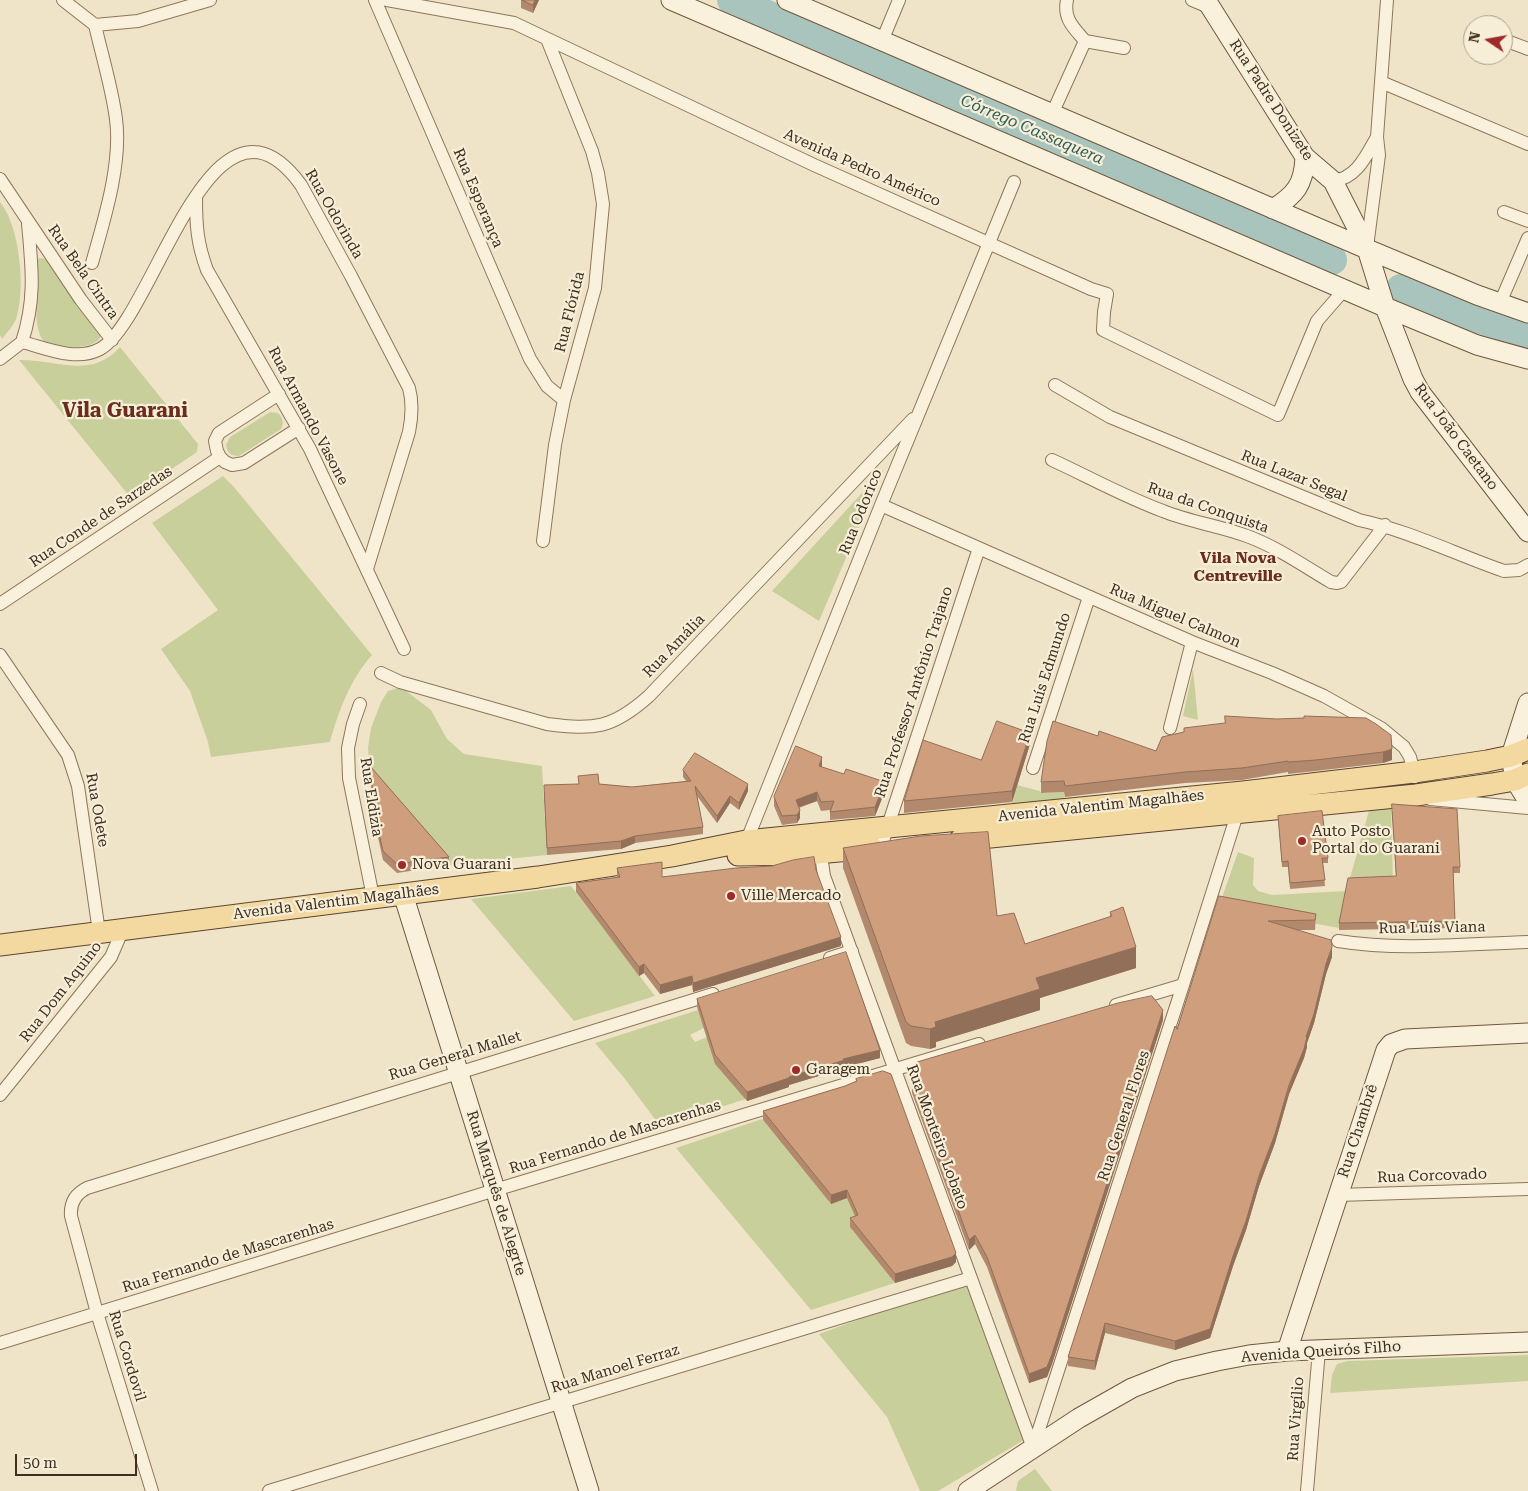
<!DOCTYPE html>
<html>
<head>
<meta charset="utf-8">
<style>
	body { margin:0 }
	#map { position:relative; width:1528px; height:1491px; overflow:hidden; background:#f0e4c8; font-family:"Roboto Serif",serif }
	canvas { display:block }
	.north { position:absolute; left:1463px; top:15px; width:50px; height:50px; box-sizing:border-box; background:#f7eed8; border:1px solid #ada18e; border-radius:50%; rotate:282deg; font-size:14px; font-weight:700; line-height:20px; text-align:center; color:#3d2e20 }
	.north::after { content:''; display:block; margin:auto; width:18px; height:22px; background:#9e2a2b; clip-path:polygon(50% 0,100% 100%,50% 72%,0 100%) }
	.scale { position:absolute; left:15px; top:1454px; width:122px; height:22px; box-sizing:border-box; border:2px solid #3d2e20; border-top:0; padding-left:6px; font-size:15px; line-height:18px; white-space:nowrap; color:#3d2e20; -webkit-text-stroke:4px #f7eed8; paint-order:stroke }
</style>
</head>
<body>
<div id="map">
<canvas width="1528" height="1491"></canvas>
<div class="north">N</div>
<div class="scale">50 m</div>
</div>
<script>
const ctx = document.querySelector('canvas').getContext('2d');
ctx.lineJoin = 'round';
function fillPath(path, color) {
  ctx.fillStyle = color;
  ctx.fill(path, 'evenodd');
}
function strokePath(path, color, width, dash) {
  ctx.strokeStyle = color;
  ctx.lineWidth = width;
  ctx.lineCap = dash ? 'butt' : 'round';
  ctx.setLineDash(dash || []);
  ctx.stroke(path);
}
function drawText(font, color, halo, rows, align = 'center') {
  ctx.font = font + ' "Roboto Serif",serif';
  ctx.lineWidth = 4.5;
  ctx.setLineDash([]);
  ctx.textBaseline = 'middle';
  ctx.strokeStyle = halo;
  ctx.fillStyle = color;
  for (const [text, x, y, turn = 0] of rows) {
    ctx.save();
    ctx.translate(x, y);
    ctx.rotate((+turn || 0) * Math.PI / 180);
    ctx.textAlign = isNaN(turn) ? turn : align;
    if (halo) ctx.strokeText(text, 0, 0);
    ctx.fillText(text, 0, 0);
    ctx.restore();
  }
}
const green = new Path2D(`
	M0 202C20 226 26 290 16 319 13 327 7 332 2 339L0 335Z
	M39 258 47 259 101 336C98 344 86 346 78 347 67 347 54 347 44 341 32 332 37 277 37 262Z
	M120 347 198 444 197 452 130 497 19 360C56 359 91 380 120 347Z
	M270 412 278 413C283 418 284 423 281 429L239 456C231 456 227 453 226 445L230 437Z
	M884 469 819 621 772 591Z
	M223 476 234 487 372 655C350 680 339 710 330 742L211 757 208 742 190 691 161 649 218 610 152 523Z
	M1193 669 1198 720 1183 716Z
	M401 687 431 710 447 739 464 754 542 766 547 855 449 865 370 774 368 748 371 728 381 702 388 691Z
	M1017 785 1040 791 1041 793 1064 792 1065 801 1011 807Z
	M1370 807H1391L1393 883 1348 885Z
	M1238 852 1254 858 1253 885 1258 891 1272 895 1346 891 1339 928 1219 906Z
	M571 886 655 996 574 1021 471 899Z
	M698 1010 704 1028 690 1035 695 1042 707 1037 746 1099 660 1126 625 1079 595 1043Z
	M762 1119 831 1204 879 1186 858 1223 850 1227 895 1283 811 1310 676 1148Z
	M971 1278 1029 1437 938 1491H920L887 1417 819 1334Z
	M1528 1355V1381L1330 1393 1332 1375 1337 1364 1347 1361Z
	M1035 1469 1052 1491H1016L1018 1481Z`);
const river = new Path2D(`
	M732 0 1146 178 1332 260
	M1401 289 1497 326 1528 335`);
const street = new Path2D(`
	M63 0 95 25 138 21 210 0
	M375 0 530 359 547 386 564 400
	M387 0 514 23 814 165 1091 289 1107 294 1104 312 1103 330 1278 415 1317 321 1344 290
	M1192 0 1211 8
	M882 41 899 0
	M1085 41 1124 48
	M1507 41 1528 49
	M1381 82 1528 144
	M1052 114 1085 41C1074 28 1063 19 1067 0
	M0 179 81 300 112 340
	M1333 181C1357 178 1366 156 1377 137
	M196 197C196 225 197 243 207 270L310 449 404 649
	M1504 212 1528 221
	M1367 247 1379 155 1377 137 1387 0
	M92 263C104 220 122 164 116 119 112 88 102 56 95 25
	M1500 303 1528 238
	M22 342C36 299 32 268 28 224
	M0 359 22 342C46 348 76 362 100 349 154 320 211 62 301 185L351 276 409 388C413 403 412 417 409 432L367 569
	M1055 385 1110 417 1359 520C1410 531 1455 554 1504 571L1519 570 1528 565
	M279 394 219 433 215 441 217 451 220 457 225 462 232 465 244 463 299 428
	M1052 460C1089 477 1125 497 1163 511 1190 522 1220 526 1247 536 1277 547 1304 566 1331 582L1337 583 1341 582 1385 525
	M881 505 1192 642 1272 673 1324 696 1381 728 1404 747 1410 757 1415 777
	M543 541 555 445 564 400 595 288 603 204 598 173 592 151 547 39
	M0 604 220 457
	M0 655 68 755 78 786 99 932
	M381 673 400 682 547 724C594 730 612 729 649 696L913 419
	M360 704 353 724 348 748 349 778 373 897
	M1170 728 1192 642
	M1033 768 1089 597
	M1430 799 1528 808
	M745 845 881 505 1014 182
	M881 847 979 548
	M820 848 824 876 1033 1448
	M1338 941C1400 951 1465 944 1528 942
	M830 958 852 951
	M1116 1005 1183 985
	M0 1095 111 957 123 929
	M1338 1195 1528 1189
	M0 1343 495 1190 979 1044
	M1033 1448 1183 985 1239 808
	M152 1491 97 1313 71 1216C70 1203 75 1194 87 1188L713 994
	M269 1491 971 1278
	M1307 1491 1319 1350`);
const secondary = new Path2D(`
	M671 0 1385 307 1477 345 1528 359
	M787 0 1367 249 1477 295 1528 313
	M1206 0 1305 157 1333 181 1358 230 1367 249 1385 307 1413 379 1420 392 1528 532
	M1273 209C1295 195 1304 185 1305 157
	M1528 703 1511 756 1515 780 1528 801
	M403 894 589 1491
	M1287 1351 1386 1050 1391 1044 1405 1039 1528 1033
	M968 1491 1079 1418 1132 1388 1175 1371 1217 1361 1249 1355 1287 1351 1528 1342`);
const primary = new Path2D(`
	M960 840 1416 795 1492 784 1515 780 1528 774
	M738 855 806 854 872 848
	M0 945 538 877 672 856 746 841 1243 792 1414 772 1487 761 1511 756 1528 749`);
const wall = new Path2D(`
	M521 0H539L533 13 521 8Z
	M1366 718 1392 760 1383 763 1316 771 1288 774V772L1242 780 1185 783 1065 797 1064 792 1041 793V782L1098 736 1156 751 1277 719Z
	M1030 744 1012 802 904 813V801L981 760Z
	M822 765V767L885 791 875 816 830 820V810L821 811 817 801 799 808 800 818 797 823 782 825 774 806V797Z
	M370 766 449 857V865L397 873 383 860 376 828 370 774Z
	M683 770 748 791 739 810 730 803 717 823 697 796 703 827V834L635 843 621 849 547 855 544 792 578 784H599L632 787 686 781 683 777Z
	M1392 811 1460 867V873H1453L1455 928 1339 930V923L1396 876Z
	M1278 816 1328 858V863H1323L1325 886 1290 889 1288 867H1282Z
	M843 848 997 916 1025 944 1110 917V912L1136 968 1040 998V1010L936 1042V1047L930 1049 911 1046 906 1043 843 868Z
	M617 868 662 877 816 870 841 946 693 992 692 985 660 994 644 973 639 976 576 892V883L617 877Z
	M1219 896 1316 914 1315 930H1299L1332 957 1326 974 1314 1023 1307 1043V1047L1304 1058 1289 1094 1275 1143 1259 1186 1246 1230 1233 1266 1210 1338 1175 1350 1105 1333 1095 1370 1068 1366V1357L1177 1029Z
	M697 999 880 1058 845 1067V1068L789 1085V1087L747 1101 715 1064 697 1007Z
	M1163 1020 1052 1364 1047 1377 1029 1383 987 1267 975 1244 969 1250 912 1093V1083L920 1087 917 1072V1062Z
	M856 1079 956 1262 952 1266 895 1283 850 1227V1218L855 1216 847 1198 831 1204 763 1120V1111L845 1086 856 1081Z`);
const shadedWall = new Path2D(`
	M535 0H539L533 13V5Z
	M1030 733V744L1012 802V791Z
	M1392 749V760L1383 763V752Z
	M822 757V765L819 774V766Z
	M885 782V791L875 816V807Z
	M748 784V791L739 810V803Z
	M817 792V801L796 808V800Z
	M730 796V803L717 823V816Z
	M800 810V818L797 823V815Z
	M635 836V843L621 849V841Z
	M841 937V946L693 992V983Z
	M1136 947V968L1040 998V1010L936 1042V1047L930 1049V1029L935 1022 1036 978Z
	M1332 947V957L1326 974 1314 1023 1307 1043V1047L1304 1058 1289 1094 1275 1143 1259 1186 1246 1230 1233 1266 1210 1338 1175 1350V1341L1233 1256 1306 1037 1326 964Z
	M644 964V973L639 976V967Z
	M692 976V985L660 994V985Z
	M1163 1010V1020L1052 1364 1047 1377 1029 1383V1374Z
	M880 1050V1058L845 1067V1068L789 1085V1087L747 1101V1092L789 1077 843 1059Z
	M847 1190V1198L831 1204V1195Z
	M975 1235V1244L969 1250V1240Z
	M956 1253V1262L952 1266 895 1283V1274Z
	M1105 1323V1333L1095 1370V1361Z`);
const building = new Path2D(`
	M522 0H535L533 5Z
	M1225 716 1277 719 1304 718V716L1366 718 1376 724 1391 735 1392 749 1383 752 1316 760 1288 762V761L1242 768 1185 772 1065 786 1064 781 1041 782 1047 741 1053 721 1098 736 1099 731 1156 751 1162 737 1184 732V728L1225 723Z
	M997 721 1030 733 1012 791 904 801 923 740 981 760Z
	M796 746 822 757 819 766 844 774 846 769 885 782 875 807 830 812 834 801 821 802 817 792 796 800 800 810 797 815 782 816 774 797Z
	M695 753 748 784 739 803 730 796 717 816 695 786 703 827 635 836 621 841 547 848 544 785 579 784 578 776 598 774 599 784 632 787 691 781 683 770Z
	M370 766 449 857 397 864 383 851 376 820Z
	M1392 804 1457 809 1460 867H1453L1455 921 1339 923 1348 878 1396 876Z
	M1322 811 1328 858H1322L1325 880 1290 883 1288 861 1282 862 1278 816Z
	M988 832 997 916 1014 913 1025 944 1112 916 1110 912 1123 907 1136 947 1036 978 1040 989 935 1022 936 1027 930 1029 911 1026 906 1022 843 848 921 836Z
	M814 857 816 870 841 937 693 983 692 976 660 985 644 964 639 967 576 883 620 877 617 868 662 862V877L736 868 772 866 793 860Z
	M1219 896 1316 914 1315 920 1268 921 1331 940 1332 947 1326 964 1314 1014 1306 1037H1307L1304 1049 1289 1085 1275 1134 1259 1176 1246 1221 1233 1256 1210 1329 1175 1341 1105 1323 1095 1361 1068 1357 1175 1026 1177 1029Z
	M846 952 880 1050 843 1059 845 1060 789 1077V1078L747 1092 715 1055 697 999Z
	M1152 996 1163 1010 1052 1354 1047 1367 1029 1374 987 1257 975 1235 969 1240 912 1083 923 1089 917 1062 1118 1003Z
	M883 1071 891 1074 956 1253 952 1257 895 1274 850 1218 858 1215 847 1190 831 1195 763 1111 845 1086 857 1081 856 1079Z`);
const markers = [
	[1302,841,5,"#9e2a2b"],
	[402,865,5,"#9e2a2b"],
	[731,896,5,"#9e2a2b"],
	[796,1070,5,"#9e2a2b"]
];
const streetNames = [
	["Rua Padre Donizete",1271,100,57],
	["Avenida Pedro Américo",862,168,24],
	["Rua Esperança",478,198,67],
	["Rua Odorinda",334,214,60],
	["Rua Bela Cintra",83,272,55],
	["Rua Flórida",570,312,-76],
	["Rua Armando Vasone",308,416,62],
	["Rua João Caetano",1456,437,53],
	["Rua Lazar Segal",1294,476,22],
	["Rua da Conquista",1208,508,19],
	["Rua Odorico",861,512,-68],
	["Rua Conde de Sarzedas",101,517,-34],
	["Rua Miguel Calmon",1175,616,23],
	["Rua Amália",674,646,-46],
	["Rua Luís Edmundo",1045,678,-72],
	["Rua Professor Antônio Trajano",914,692,-72],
	["Rua Eldizia",371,797,81],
	["Avenida Valentim Magalhães",1101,806,-6],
	["Rua Odete",97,810,80],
	["Avenida Valentim Magalhães",336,902,-7],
	["Rua Luís Viana",1432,928,-1],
	["Rua Dom Aquino",61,992,-52],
	["Rua General Mallet",455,1056,-17],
	["Rua General Flores",1124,1116,-72],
	["Rua Chambrê",1358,1131,-72],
	["Rua Fernando de Mascarenhas",615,1137,-17],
	["Rua Monteiro Lobato",937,1137,70],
	["Rua Corcovado",1432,1176,-2],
	["Rua Marquês de Alegrte",496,1193,73],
	["Rua Fernando de Mascarenhas",228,1256,-17],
	["Avenida Queirós Filho",1321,1352,-4],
	["Rua Cordovil",127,1356,73],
	["Rua Manoel Ferraz",615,1369,-17],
	["Rua Virgílio",1296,1419,-86]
];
const poiNames = [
	["Auto Posto",1312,832],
	["Portal do Guarani",1312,849],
	["Nova Guarani",412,865],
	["Ville Mercado",741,896],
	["Garagem",806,1070]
];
const waterNames = [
	["Córrego Cassaquera",1032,130,23]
];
const neighbourhoodNames = [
	["Vila Nova",1238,558],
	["Centreville",1238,576]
];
const districtNames = [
	["Vila Guarani",125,411]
];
fillPath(green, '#c9cf9b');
strokePath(river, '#a9c4bc', 30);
strokePath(street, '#8d765c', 14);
strokePath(secondary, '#6f573f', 21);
strokePath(primary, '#5b4430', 23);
strokePath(street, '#faf1dc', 12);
strokePath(secondary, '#faf1dc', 19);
strokePath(primary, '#f3d9a0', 21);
fillPath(wall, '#b2896c');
fillPath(shadedWall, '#916f58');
fillPath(building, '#cf9f7d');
strokePath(building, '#916f58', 1);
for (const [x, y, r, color] of markers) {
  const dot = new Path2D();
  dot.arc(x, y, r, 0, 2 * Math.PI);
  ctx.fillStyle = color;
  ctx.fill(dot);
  strokePath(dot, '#f7eed8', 2);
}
drawText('15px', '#3d2e20', '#f7eed8', streetNames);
drawText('15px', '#3d2e20', '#f7eed8', poiNames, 'left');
drawText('italic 16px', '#2f5d5a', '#f7eed8', waterNames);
drawText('bold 16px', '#6b2e1e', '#f7eed8', neighbourhoodNames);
drawText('bold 20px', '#6b2e1e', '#f7eed8', districtNames);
</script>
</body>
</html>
